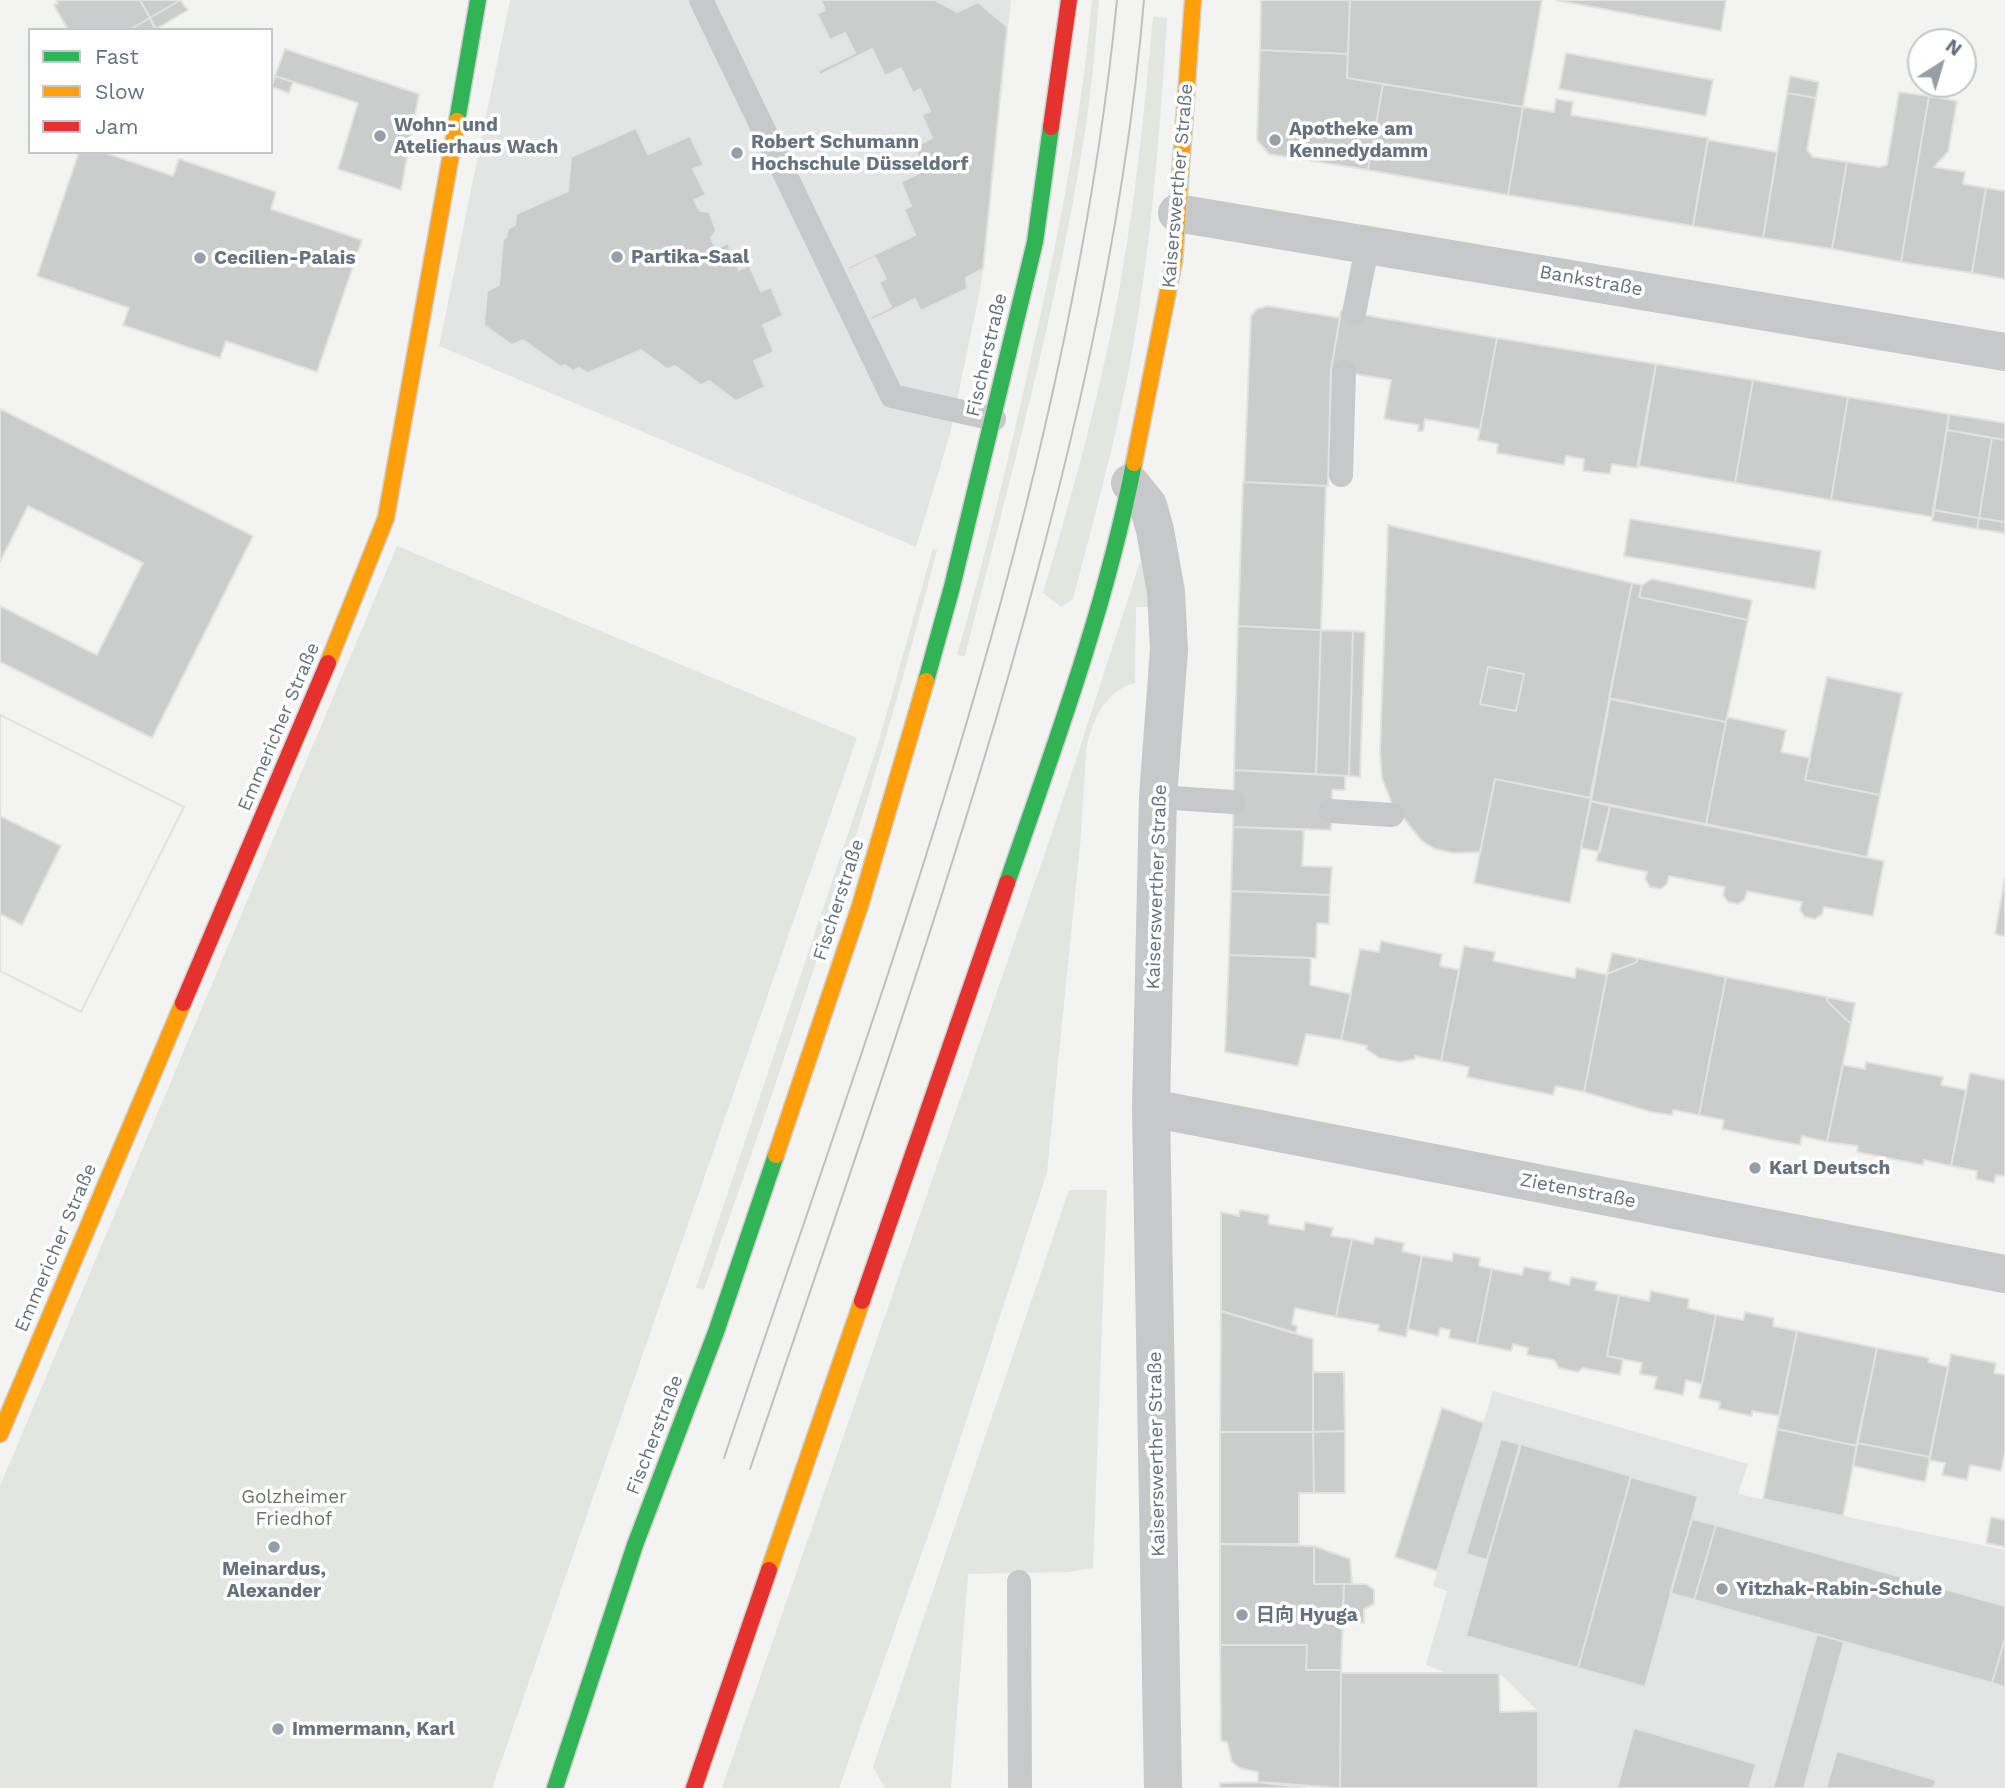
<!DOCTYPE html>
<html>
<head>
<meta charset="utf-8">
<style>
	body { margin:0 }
	#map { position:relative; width:2005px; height:1788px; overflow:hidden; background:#f3f3f1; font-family:"Work Sans",sans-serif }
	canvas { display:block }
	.legend { position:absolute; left:28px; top:28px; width:245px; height:126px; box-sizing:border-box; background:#fff; border:2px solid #c1c7cb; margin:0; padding:9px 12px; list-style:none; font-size:21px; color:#65727e }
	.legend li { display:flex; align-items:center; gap:14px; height:35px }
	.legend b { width:35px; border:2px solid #c1c7cb }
	.north { position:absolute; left:1907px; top:28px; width:70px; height:70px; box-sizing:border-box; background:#fff; border:2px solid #c1c7cb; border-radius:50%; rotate:37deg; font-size:19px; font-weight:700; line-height:28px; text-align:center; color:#65727e }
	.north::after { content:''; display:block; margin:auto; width:24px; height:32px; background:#979fa6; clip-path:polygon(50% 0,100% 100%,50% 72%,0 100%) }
</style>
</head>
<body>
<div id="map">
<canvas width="2005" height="1788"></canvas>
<ul class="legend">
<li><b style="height:9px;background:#30b455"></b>Fast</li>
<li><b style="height:9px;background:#ff9f0a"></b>Slow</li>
<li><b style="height:9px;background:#e5322d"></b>Jam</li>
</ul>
<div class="north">N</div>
</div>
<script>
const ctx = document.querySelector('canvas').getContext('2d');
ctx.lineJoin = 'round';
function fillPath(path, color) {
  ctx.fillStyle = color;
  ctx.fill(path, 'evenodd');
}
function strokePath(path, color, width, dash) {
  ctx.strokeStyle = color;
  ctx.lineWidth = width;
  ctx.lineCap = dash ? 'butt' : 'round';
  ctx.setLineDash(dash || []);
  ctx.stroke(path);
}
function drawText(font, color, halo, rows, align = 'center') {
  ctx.font = font + ' "Work Sans","Noto Sans SC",sans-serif';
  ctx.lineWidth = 7;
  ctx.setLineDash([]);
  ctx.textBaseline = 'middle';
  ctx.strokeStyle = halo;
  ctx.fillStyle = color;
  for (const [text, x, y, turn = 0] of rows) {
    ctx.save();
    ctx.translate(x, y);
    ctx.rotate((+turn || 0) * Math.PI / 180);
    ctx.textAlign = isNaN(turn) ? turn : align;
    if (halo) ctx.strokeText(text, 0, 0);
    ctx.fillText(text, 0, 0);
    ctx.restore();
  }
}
const built = new Path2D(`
	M510 0H1011L981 285 950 434 916 547 439 346Z
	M1493 1391 1748 1464 1738 1494 2005 1550V1788H1538V1711L1499 1673H1446L1426 1665 1447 1591 1433 1586Z`);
const green = new Path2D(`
	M1092 0H1099C1095 44 1092 89 1085 132 1057 309 1009 483 965 656L957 655C984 561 1007 466 1028 371 1056 249 1081 125 1092 0Z
	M1153 16 1167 18C1161 115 1154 212 1139 309 1125 407 1098 503 1073 599L1061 607 1043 593C1077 479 1109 361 1127 243 1139 168 1146 92 1153 16Z
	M397 546 857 738 492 1788H0V1486Z
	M933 548 937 550C873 801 790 1046 704 1290L696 1288 878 744Z
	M1140 562H1144L1154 607H1136L1135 683C1105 690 1091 722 1086 751L1081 835 1047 1172 938 1507 839 1788H722L1057 818Z
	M1069 1190H1107L1093 1568 1067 1572 968 1574 951 1788H885L873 1767Z`);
const building = new Path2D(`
	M56 0H140L150 18 129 30H68L54 5 58 3Z
	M140 0H180L150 18Z
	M180 0 188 10 156 29 150 18Z
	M821 0H935L957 12 978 2 1007 27 983 269 966 278 967 289 921 311 915 299 872 320 870 317 891 307 879 282 886 279 875 257 849 270 848 267 915 235 904 209 911 206 901 182 925 170 914 147 932 138 922 115 930 111 920 89 913 93 901 68 885 76 872 49 820 75 818 71 855 53 845 33 830 40 817 14 825 10Z
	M1261 0H1350L1348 54 1260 50Z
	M1350 0H1542L1523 107 1347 78Z
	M1555 0H1726L1721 31Z
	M150 18 155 30H129Z
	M285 49 419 94 401 190 338 169 358 103 275 76Z
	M1260 50 1348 54 1347 78 1383 84 1368 170 1269 154 1257 140Z
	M1566 53 1713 80 1706 116 1559 89Z
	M275 76 293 82 289 93 272 87Z
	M1790 76 1819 82 1816 98 1787 93Z
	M1383 84 1523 107 1508 195 1368 170Z
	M1899 92 1929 96 1901 262 1832 249 1847 162 1879 167 1887 165Z
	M1787 93 1816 98 1807 150 1813 157 1847 162 1832 249 1763 238Z
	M1929 96 1957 101 1948 152 1934 167 1965 172 1963 184 1986 188 1972 273 1901 262Z
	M1556 99 1573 102 1571 115 1708 138 1693 226 1508 195 1523 107 1554 112Z
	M636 128 648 154 690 136 704 165 693 169 706 195 694 200 700 211 709 212 716 230 711 238 716 249 728 243 739 270 749 265 761 291 771 287 783 316 763 325 774 352 754 361 765 387 736 401 709 381 701 385 675 366 667 369 641 350 588 373 579 368 573 371 565 365 561 367 523 340 512 345 484 325 487 291 499 285 503 239 506 238 508 229 515 225 516 214 568 191 571 157Z
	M1708 140 1777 152 1763 238 1693 226Z
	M79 152H103L173 176 179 159 276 192 271 209 362 240 317 372 226 341 220 358 123 325 129 308 37 276Z
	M1986 188 2005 191V279L1972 273Z
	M1268 306 1340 318 1331 370 1328 486 1244 482 1251 316 1257 309Z
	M1341 311 1497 338 1480 429 1425 419 1423 431H1418L1419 425 1384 419 1391 380 1331 370Z
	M1497 338 1656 364 1637 468 1612 464 1610 474 1583 471 1584 459 1566 456 1564 465 1497 453 1498 444 1478 440Z
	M1656 364 1753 380 1735 483 1639 466Z
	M1753 380 1848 397 1831 500 1735 483Z
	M1848 397 1949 414 1933 517 1831 500Z
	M0 409 253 536 152 738 0 662V606L97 655 143 563 28 506 0 562Z
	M1949 414 2005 423V440L1947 430Z
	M1947 430 1992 438 1979 518 1933 510Z
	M1992 438 2005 440V522L1979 518Z
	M1243 482 1326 486 1321 630 1238 626Z
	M1933 510 1979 518 1977 529 1932 521Z
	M1979 518 2005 522V533L1977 529Z
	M1630 519 1821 551 1815 589 1624 556Z
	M1388 525 1632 583 1590 798 1495 779 1480 852 1453 853 1435 849 1422 841 1392 804 1382 778 1380 752ZM1488 667 1524 674 1516 711 1480 704Z
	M1652 579 1752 600 1748 620 1639 597 1642 585Z
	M1632 583 1642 585 1639 597 1748 620 1726 722 1609 698Z
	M1238 626 1321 630 1316 774 1234 770Z
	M1321 630 1353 631 1349 776 1316 774Z
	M1353 631 1365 632 1360 777 1349 776Z
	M1488 667 1524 674 1516 711 1480 704Z
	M1827 677 1902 693 1880 795 1805 780Z
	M1610 699 1726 722 1706 824 1591 801Z
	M0 715 184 807 81 1012 0 971V914L22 925 61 846 0 816Z
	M0 715 184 807 81 1012 0 971Z
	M1727 717 1786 730 1781 752 1810 758 1805 780 1880 795 1867 857 1706 824Z
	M1234 770 1345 776V790H1332L1331 830 1233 827Z
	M1495 779 1591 798 1570 903 1474 883Z
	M1591 801 1610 806 1600 852 1581 848Z
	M1610 806 1884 861 1873 916 1824 907 1822 914 1815 919 1805 917 1800 910 1802 902 1747 891 1745 899 1738 904 1728 902 1723 895 1725 887 1669 876 1667 884 1661 889 1650 887 1645 879 1647 872 1596 861Z
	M1233 827 1304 830 1302 866 1332 867 1330 895 1231 891Z
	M2005 877V936L1995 934Z
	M1231 891 1330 895 1329 924 1317 923 1316 958 1229 955Z
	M1381 941 1442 954 1440 966 1459 970 1441 1061 1415 1056V1059L1400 1062 1379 1058 1366 1049 1367 1046 1341 1040 1360 949 1379 952Z
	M1464 946 1495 952 1493 961 1575 978 1576 968 1607 975 1584 1092 1556 1086 1553 1095 1467 1077 1469 1067 1441 1061Z
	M1612 953 1637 958V962L1607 974Z
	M1229 955 1311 958 1310 985 1351 994 1341 1040 1306 1034 1298 1066 1225 1052Z
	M1637 958 1726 977 1699 1115 1673 1110 1672 1115 1651 1112 1584 1092 1607 974 1637 962Z
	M1726 977 1827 997V1001L1851 1024 1827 1142 1802 1136 1800 1145 1773 1140 1722 1129 1724 1120 1699 1115Z
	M1827 997 1855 1003 1851 1024 1827 1001Z
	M1866 1062 1943 1077 1941 1085 1966 1090 1951 1166 1924 1160 1923 1165 1857 1152 1858 1146 1827 1142 1843 1065 1865 1069Z
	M1970 1073 2005 1080V1176L1996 1175 1994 1183 1976 1179 1977 1171 1951 1166Z
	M1240 1210 1269 1215 1268 1224 1304 1230 1305 1222 1333 1228 1331 1236 1352 1239 1336 1317 1295 1308 1292 1324 1297 1326 1296 1333 1221 1311V1212L1239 1216Z
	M1375 1237 1404 1243 1402 1251 1422 1256 1406 1337 1378 1331 1379 1325 1336 1317 1352 1239 1373 1244Z
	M1453 1253 1480 1258 1479 1266 1492 1269 1477 1344 1449 1338 1450 1330 1440 1328 1438 1336 1408 1329 1422 1256 1452 1261Z
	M1524 1267 1551 1272 1549 1280 1569 1285 1571 1277 1597 1282 1595 1290 1619 1295 1607 1356 1623 1359 1620 1375 1583 1368 1578 1372 1559 1368 1554 1360 1527 1355 1528 1348 1513 1344 1511 1351 1477 1344 1492 1269 1522 1275Z
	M1651 1291 1689 1299 1688 1308 1716 1315 1702 1384 1686 1380 1683 1395 1654 1389 1657 1377 1640 1374 1642 1363 1607 1356 1619 1295 1649 1301Z
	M1221 1311 1313 1339V1432H1220Z
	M1745 1312 1774 1318 1773 1326 1797 1331 1779 1416 1752 1411V1416L1719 1409 1720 1402 1699 1398 1716 1315 1743 1320Z
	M1797 1331 1877 1348 1857 1446 1777 1429Z
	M1877 1348 1929 1358 1928 1362 1948 1367 1930 1457 1857 1443Z
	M1951 1354 1996 1363 1994 1373 2005 1375V1452L2001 1471 1970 1465 1967 1480 1942 1475 1945 1463 1929 1460Z
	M1313 1372H1344L1345 1431 1313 1432Z
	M1442 1408 1484 1423 1437 1571 1395 1557Z
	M1777 1429 1857 1446 1843 1516 1763 1499Z
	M1345 1431V1493H1314L1313 1432Z
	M1220 1432H1313L1314 1493H1299V1544H1220Z
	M1501 1439 1520 1444V1448L1487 1560 1466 1554Z
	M1857 1443 1930 1457 1925 1482 1853 1466Z
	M1520 1444 1631 1476 1578 1668 1466 1636Z
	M1631 1477 1698 1496 1645 1687 1578 1668Z
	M1991 1517 2005 1520V1547L1986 1543Z
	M1692 1519 1716 1525 1694 1600 1670 1593Z
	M1716 1525 2005 1606V1638L1992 1683 1694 1600Z
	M1220 1544 1314 1546V1584H1344L1341 1670H1306L1307 1645H1220Z
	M1314 1546 1350 1559 1352 1584H1314Z
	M1344 1584H1366L1374 1590V1604L1364 1609V1623L1342 1622Z
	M1817 1634 1844 1642 1804 1788H1773Z
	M2005 1638V1687L1992 1683Z
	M1220 1645H1307L1306 1670H1341L1340 1788 1258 1782V1772L1240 1768 1232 1762 1227 1742 1221 1741Z
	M1341 1673H1499L1500 1712 1538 1711V1788H1340Z
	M1634 1728 1756 1764 1749 1788H1617Z
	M1837 1751 1936 1780 1933 1788H1826Z
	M1258 1782 1306 1788H1220V1783Z`);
const lane = new Path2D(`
	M701 0 892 396 994 419
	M1354 313 1368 243
	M1341 475 1344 372
	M1158 797 1233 802
	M1331 811 1392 815
	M1019 1582 1020 1788`);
const street = new Path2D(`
	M1177 213 2005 352
	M1130 483 1148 505 1155 530 1166 592 1169 650 1158 797 1151 1108 1163 1788
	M1151 1108 2005 1274`);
const fast = new Path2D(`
	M457 121 478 0
	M926 681 952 587 1035 242 1051 127
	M1007 883C1055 745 1106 607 1134 463
	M555 1788 635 1545 716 1332 776 1155`);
const slow = new Path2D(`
	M1134 463 1174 261 1193 0
	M328 663 386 518 457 121
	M776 1155 860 906 926 681
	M0 1434 183 1003
	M769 1570 862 1301`);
const jam = new Path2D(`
	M1051 127 1069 0
	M183 1003 328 663
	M862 1301 1007 883
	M694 1788 769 1570`);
const tram = new Path2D(`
	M724 1458C883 985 1068 500 1117 0
	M750 1469C834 1220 921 971 996 719 1065 483 1123 245 1144 0`);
const markers = [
	[380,136,7,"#979fa6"],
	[1275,140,7,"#979fa6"],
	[737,153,7,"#979fa6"],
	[617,257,7,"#979fa6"],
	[200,258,7,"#979fa6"],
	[1755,1168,7,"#979fa6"],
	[274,1547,7,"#979fa6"],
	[1722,1589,7,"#979fa6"],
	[1242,1615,7,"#979fa6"],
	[278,1729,7,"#979fa6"]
];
const poiNames = [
	["Wohn- und",394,125],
	["Atelierhaus Wach",394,147],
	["Apotheke am",1289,129],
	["Kennedydamm",1289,151],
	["Robert Schumann",751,142],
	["Hochschule Düsseldorf",751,164],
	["Partika-Saal",631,257],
	["Cecilien-Palais",214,258],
	["Karl Deutsch",1769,1168],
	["Meinardus,",274,1569,"center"],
	["Alexander",274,1591,"center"],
	["Yitzhak-Rabin-Schule",1736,1589],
	["日向 Hyuga",1256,1615],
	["Immermann, Karl",292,1729]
];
const streetNames = [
	["Kaiserswerther Straße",1178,186,-85],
	["Bankstraße",1591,281,10],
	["Fischerstraße",987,355,-77],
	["Emmericher Straße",279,727,-67],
	["Kaiserswerther Straße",1157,887,-88],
	["Fischerstraße",839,900,-72],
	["Zietenstraße",1578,1191,11],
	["Emmericher Straße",56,1248,-67],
	["Fischerstraße",655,1435,-69],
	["Kaiserswerther Straße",1157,1454,-91]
];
const parkNames = [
	["Golzheimer",294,1497],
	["Friedhof",294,1519]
];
fillPath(built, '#e3e4e4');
fillPath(green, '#e2e5e0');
fillPath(building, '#cbcccc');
strokePath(building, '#e2e2e1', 2);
strokePath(fast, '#cfcfcf', 19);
strokePath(slow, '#cfcfcf', 19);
strokePath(jam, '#cfcfcf', 19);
strokePath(lane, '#c7c8c9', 24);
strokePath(street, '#c7c8c9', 38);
strokePath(fast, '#30b455', 16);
strokePath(slow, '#ff9f0a', 16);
strokePath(jam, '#e5322d', 16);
strokePath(tram, '#bebfc0', 2);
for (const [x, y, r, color] of markers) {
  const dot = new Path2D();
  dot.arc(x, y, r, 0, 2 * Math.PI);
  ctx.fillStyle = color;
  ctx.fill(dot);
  strokePath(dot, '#fff', 2.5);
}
drawText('bold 19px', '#65727e', '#fff', poiNames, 'left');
drawText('19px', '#65727e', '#fff', streetNames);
drawText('19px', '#677664', '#fff', parkNames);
</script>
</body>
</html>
